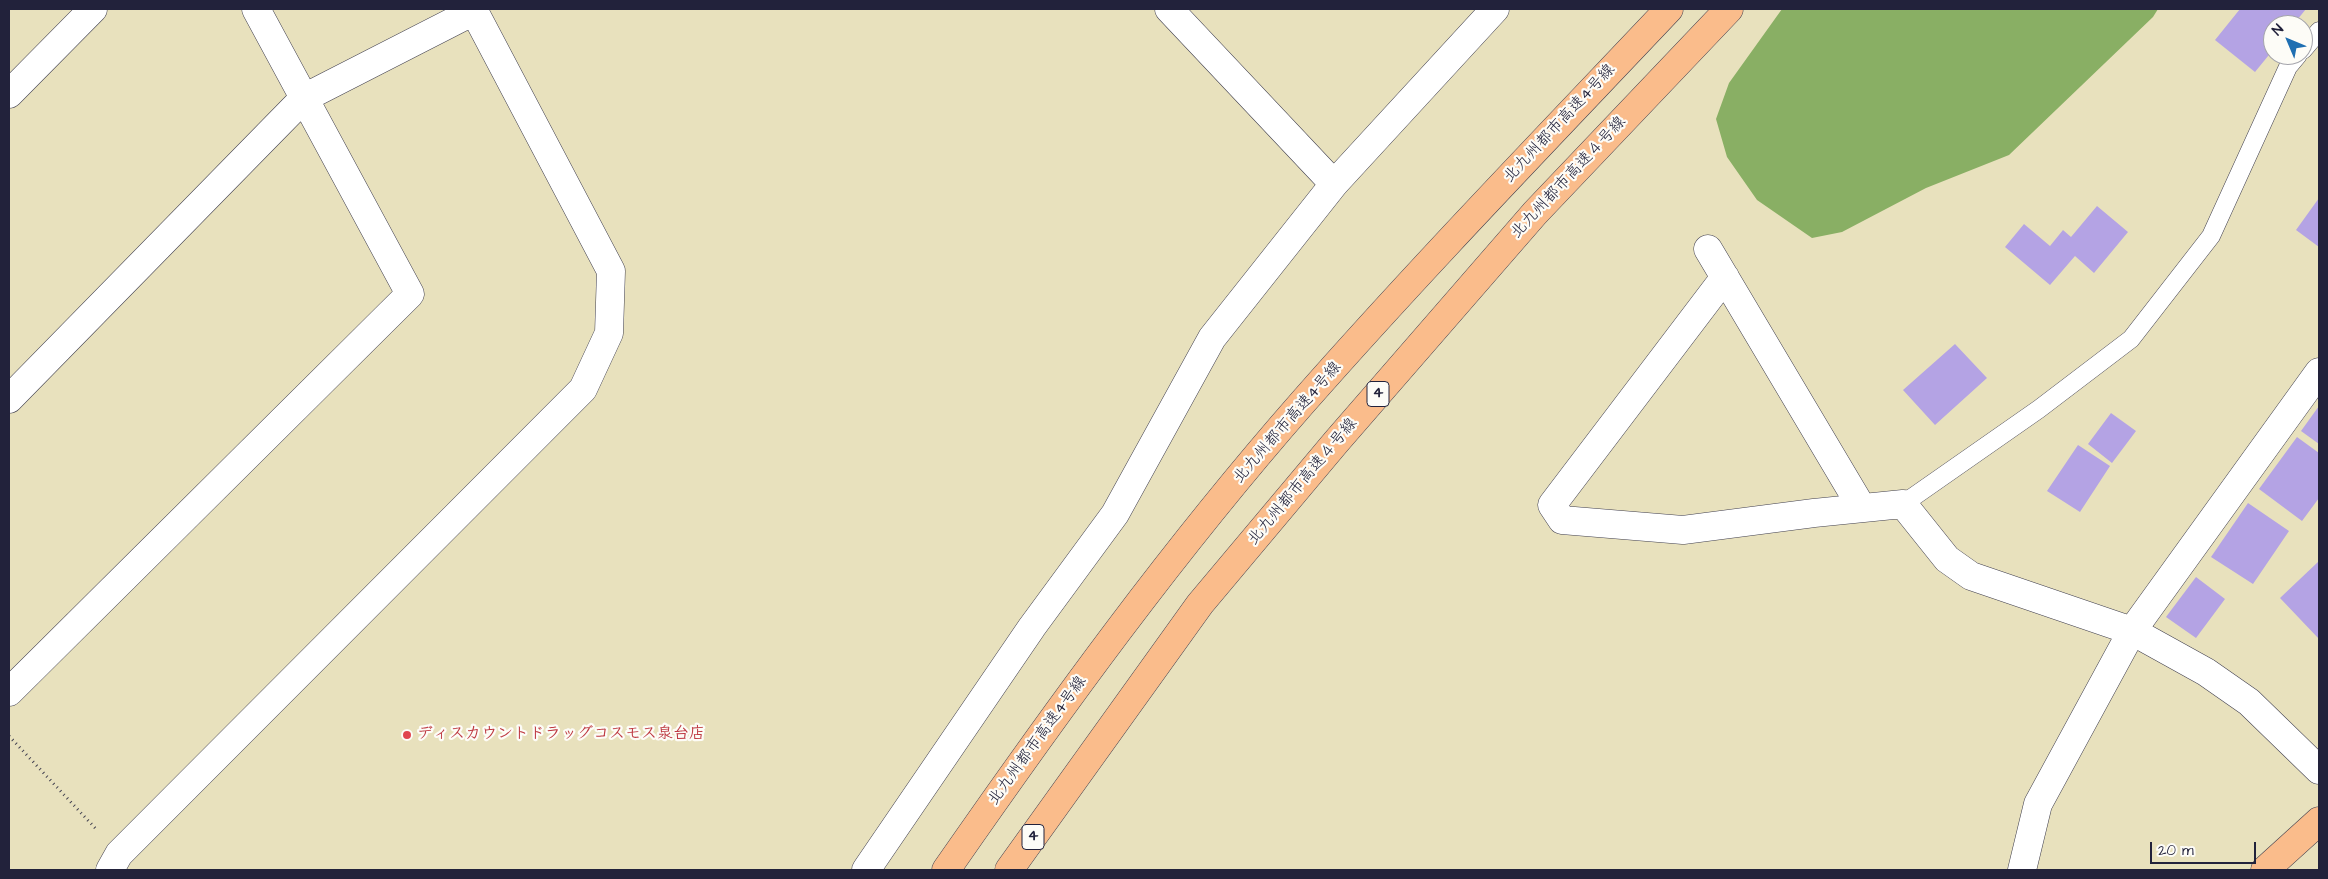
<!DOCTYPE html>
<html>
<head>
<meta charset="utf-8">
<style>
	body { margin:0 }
	#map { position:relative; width:2328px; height:879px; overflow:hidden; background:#e8e1bd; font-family:"Architects Daughter",sans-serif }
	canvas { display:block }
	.frame { position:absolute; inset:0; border:10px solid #22223b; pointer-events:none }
	.north { position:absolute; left:2263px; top:15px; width:50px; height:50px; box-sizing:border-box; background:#fdfcf7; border:1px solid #a5a5ac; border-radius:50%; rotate:315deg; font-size:14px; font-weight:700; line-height:20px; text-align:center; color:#22223b }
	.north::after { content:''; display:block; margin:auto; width:18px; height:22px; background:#1f6fb2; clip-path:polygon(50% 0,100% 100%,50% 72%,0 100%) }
	.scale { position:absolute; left:2150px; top:842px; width:106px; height:22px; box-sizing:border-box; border:2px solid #22223b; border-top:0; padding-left:6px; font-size:15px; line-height:18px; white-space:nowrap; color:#22223b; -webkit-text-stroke:4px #fdfcf7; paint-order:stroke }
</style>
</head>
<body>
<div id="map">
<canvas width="2328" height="879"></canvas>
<div class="frame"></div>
<div class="north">N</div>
<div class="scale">20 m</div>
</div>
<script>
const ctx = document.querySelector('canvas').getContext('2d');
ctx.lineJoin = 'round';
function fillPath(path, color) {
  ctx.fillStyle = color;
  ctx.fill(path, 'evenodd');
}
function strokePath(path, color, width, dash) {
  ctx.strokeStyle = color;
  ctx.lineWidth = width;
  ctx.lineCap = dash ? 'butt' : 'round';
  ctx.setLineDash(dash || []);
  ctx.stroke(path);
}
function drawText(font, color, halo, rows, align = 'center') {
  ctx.font = font + ' "Architects Daughter","Klee One",sans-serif';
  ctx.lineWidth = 4.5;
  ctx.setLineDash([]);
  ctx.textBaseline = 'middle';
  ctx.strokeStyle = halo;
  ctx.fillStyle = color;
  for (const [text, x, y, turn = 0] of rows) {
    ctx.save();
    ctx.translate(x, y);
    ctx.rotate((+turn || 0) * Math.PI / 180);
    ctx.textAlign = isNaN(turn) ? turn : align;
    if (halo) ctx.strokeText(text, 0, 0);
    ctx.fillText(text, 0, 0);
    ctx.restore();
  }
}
const forest = new Path2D(`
	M1782 9H2158L2153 17 2009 155 1926 188 1842 232 1812 238 1757 200 1727 157 1716 119 1729 83Z`);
const building = new Path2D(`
	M2240 9H2306L2293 25H2273V50L2255 72 2215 40Z
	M2319 198V247L2296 230Z
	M2097 206 2128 232 2094 273 2075 256 2050 285 2005 247 2024 224 2050 246 2063 230 2071 237Z
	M1955 344 1987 378 1935 425 1903 390Z
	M2319 406V444L2301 431Z
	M2111 413 2136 431 2112 463 2088 444Z
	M2297 437 2319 453V498L2302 521 2259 489Z
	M2078 445 2110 466 2080 512 2047 491Z
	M2248 503 2289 531 2253 584 2211 557Z
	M2319 561V639L2280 598Z
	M2196 577 2225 599 2196 638 2166 617Z`);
const path = new Path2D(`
	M9 736 97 830`);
const service = new Path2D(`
	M2303 50 2319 31
	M1903 504 2039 409 2131 339 2211 236 2288 67 2298 55`);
const minor = new Path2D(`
	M1169 9 1334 184
	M9 94 93 9
	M1708 249 1862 508
	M1725 277 1552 505 1562 520 1683 530 1814 513 1903 504 1947 559 1971 576 2132 631 2206 672 2249 702 2319 770
	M9 399 304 98 474 11
	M9 692 410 294 256 9
	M110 870 119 854 583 389 609 333 611 271 473 9
	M866 870 1032 627 1115 514 1212 338 1334 184 1495 9
	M2022 870 2038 804 2132 631 2319 372`);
const primary = new Path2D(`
	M2265 870 2319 821`);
const motorway = new Path2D(`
	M946 870C1058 709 1173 550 1303 402 1421 268 1546 139 1669 9
	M1009 870 1200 604 1336 442 1535 213 1729 9`);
const markers = [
	[407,735,5,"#e0444e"]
];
const shields = [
	[1378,394,22],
	[1033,837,22]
];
const shieldNames = [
	["4",1378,394],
	["4",1033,837]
];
const streetNames = [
	["北九州都市高速4号線",1560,124,-47],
	["北九州都市高速４号線",1569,178,-47],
	["北九州都市高速4号線",1288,423,-49],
	["北九州都市高速４号線",1303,482,-50],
	["北九州都市高速4号線",1038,741,-54]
];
const healthNames = [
	["ディスカウントドラッグコスモス泉台店",417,735]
];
fillPath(forest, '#89af64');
fillPath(building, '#b4a3e4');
strokePath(service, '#403f4e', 19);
strokePath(minor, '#403f4e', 29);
strokePath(primary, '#403f4e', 29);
strokePath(motorway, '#403f4e', 29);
strokePath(path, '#403f4e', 3, [1, 4]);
strokePath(service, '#fff', 18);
strokePath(minor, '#fff', 28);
strokePath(primary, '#fabc8b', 28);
strokePath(motorway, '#fabc8b', 28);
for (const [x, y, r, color] of markers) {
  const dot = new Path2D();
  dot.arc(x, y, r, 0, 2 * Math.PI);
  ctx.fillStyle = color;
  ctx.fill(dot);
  strokePath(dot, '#fdfcf7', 2);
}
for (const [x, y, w] of shields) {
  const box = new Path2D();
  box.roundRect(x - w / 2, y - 12.5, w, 25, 4);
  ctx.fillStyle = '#fdfcf7';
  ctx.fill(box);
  strokePath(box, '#22223b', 1);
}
drawText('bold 15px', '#22223b', null, shieldNames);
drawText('16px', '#22223b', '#fdfcf7', streetNames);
drawText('bold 16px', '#be3a42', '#fdfcf7', healthNames, 'left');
</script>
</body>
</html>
